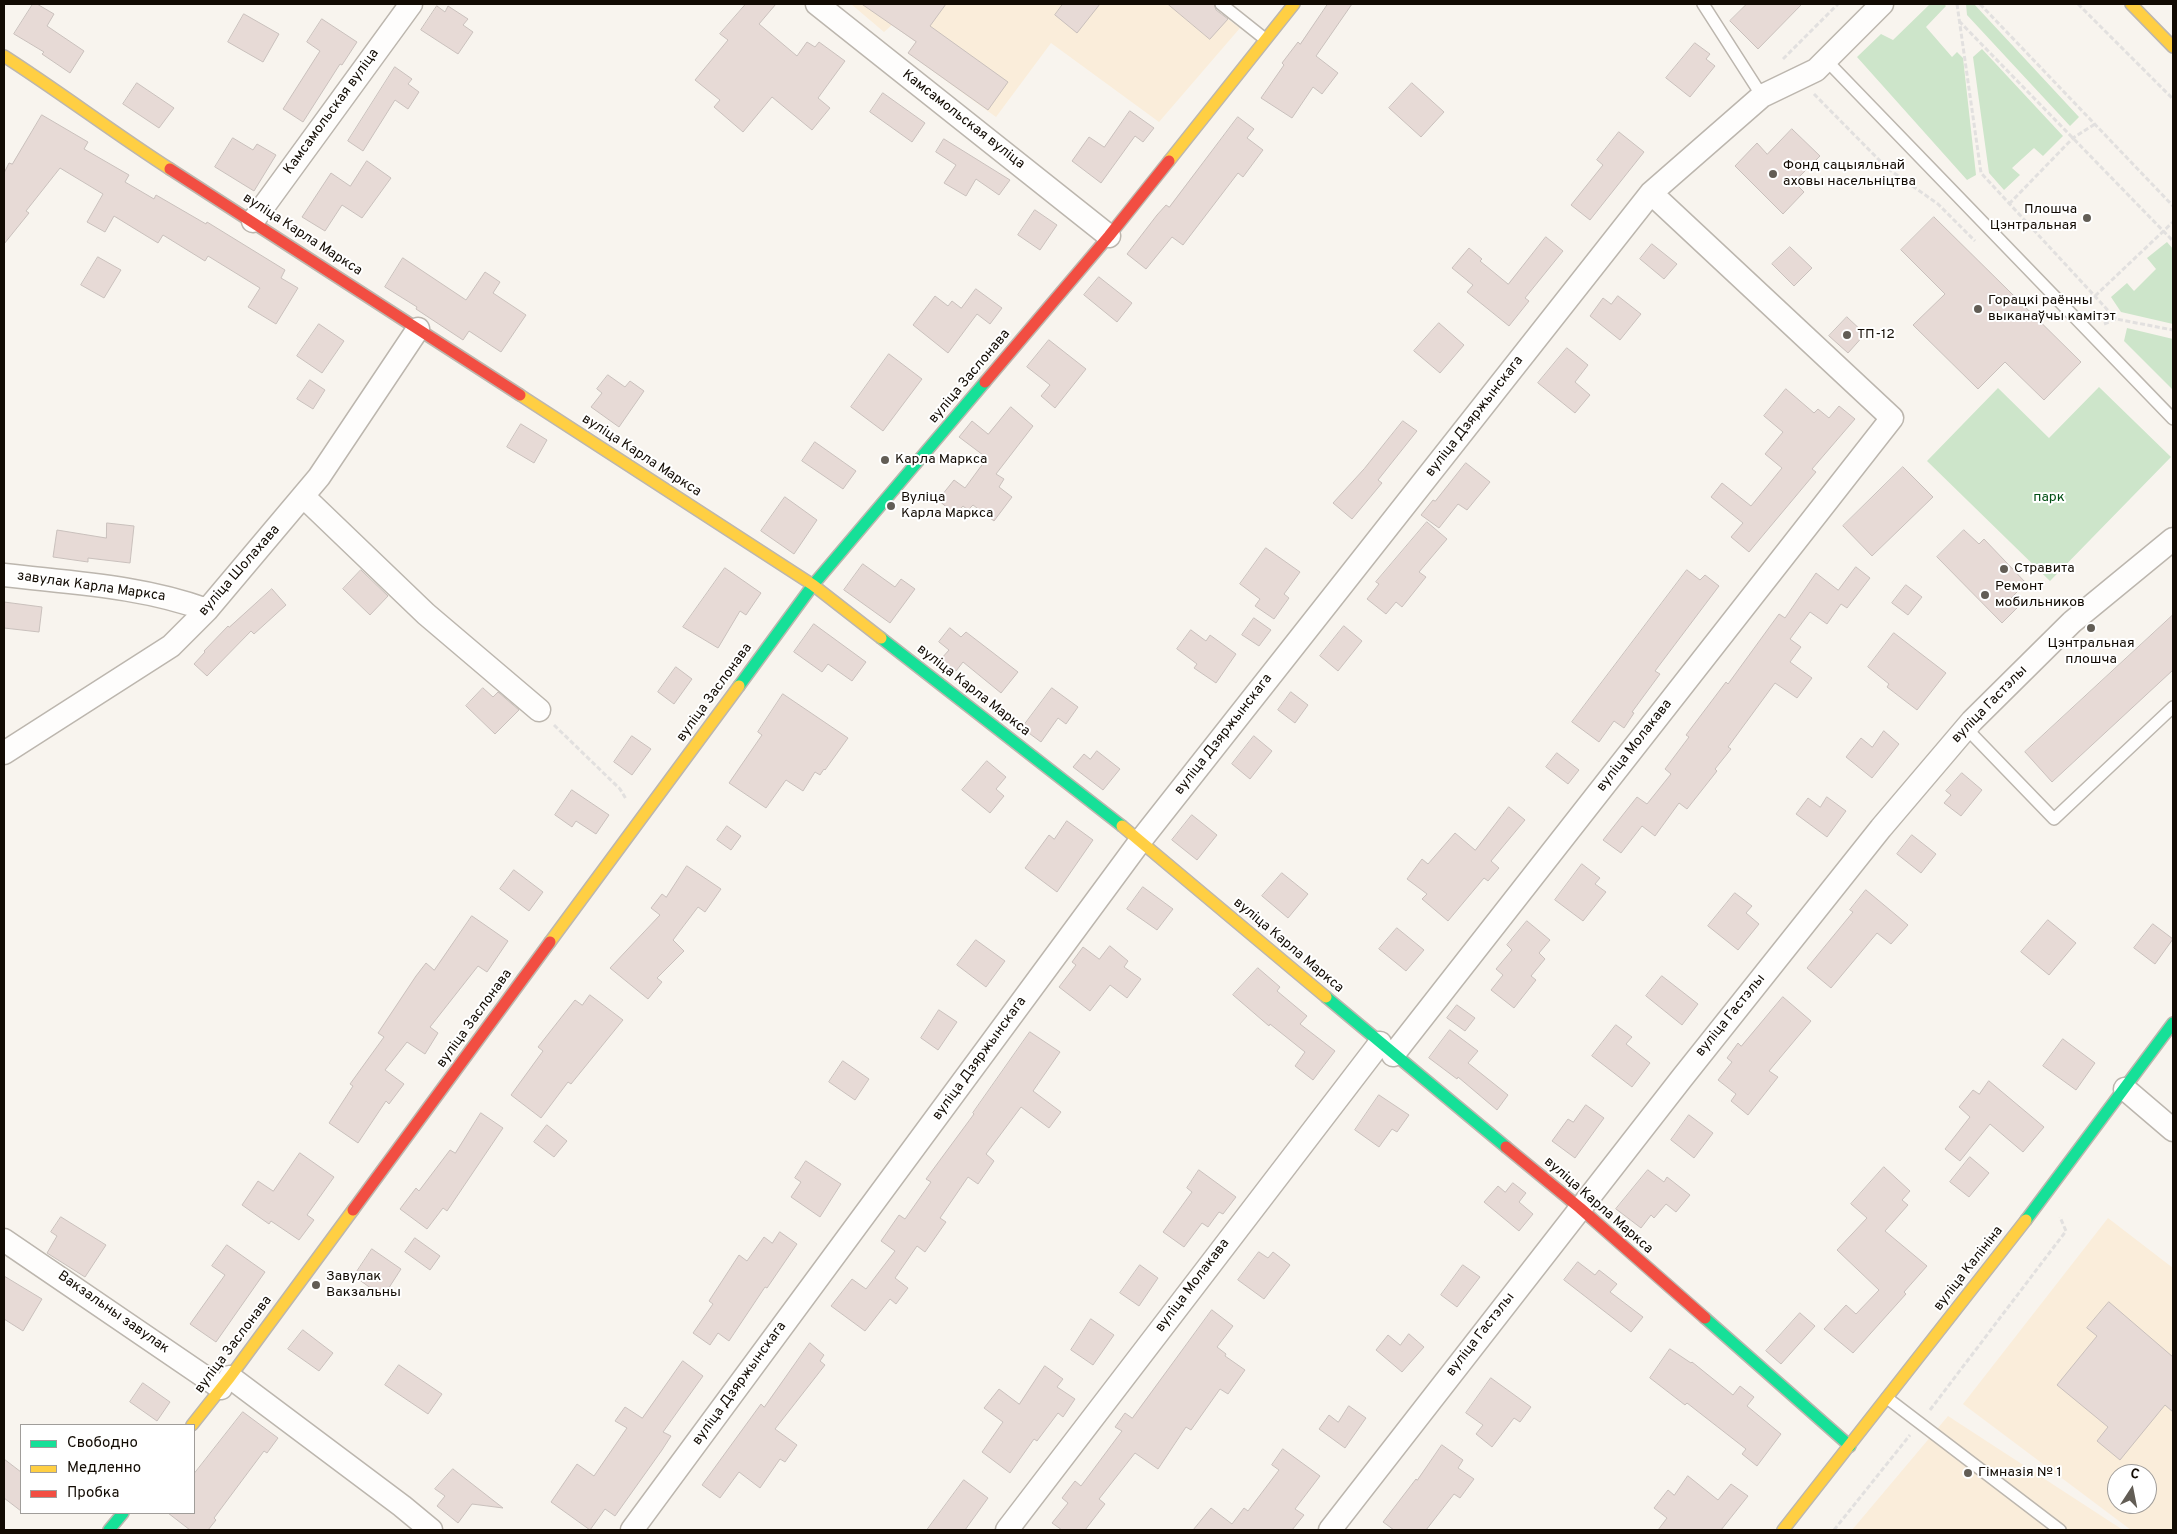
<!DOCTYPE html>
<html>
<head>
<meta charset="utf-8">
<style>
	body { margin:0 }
	#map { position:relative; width:2177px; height:1534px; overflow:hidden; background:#f8f4ee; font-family:Overpass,sans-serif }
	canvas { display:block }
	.frame { position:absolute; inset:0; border:5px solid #120b03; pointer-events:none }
	.legend { position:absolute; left:20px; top:1424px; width:175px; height:90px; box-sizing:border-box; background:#fff; border:1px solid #a09d9a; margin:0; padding:6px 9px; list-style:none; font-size:15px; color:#120b03 }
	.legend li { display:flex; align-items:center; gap:10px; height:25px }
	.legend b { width:25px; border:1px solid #a09d9a }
	.north { position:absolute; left:2107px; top:1464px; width:50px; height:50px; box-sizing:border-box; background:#fff; border:1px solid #a09d9a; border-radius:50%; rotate:11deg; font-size:14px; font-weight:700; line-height:20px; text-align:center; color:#120b03 }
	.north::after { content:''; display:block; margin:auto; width:18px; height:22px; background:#625d55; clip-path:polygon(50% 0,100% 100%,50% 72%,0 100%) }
</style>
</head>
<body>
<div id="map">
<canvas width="2177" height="1534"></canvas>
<div class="frame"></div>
<ul class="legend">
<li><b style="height:6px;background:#16e098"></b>Свободно</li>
<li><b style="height:6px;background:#ffcf43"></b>Медленно</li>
<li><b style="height:6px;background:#f24e42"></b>Пробка</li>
</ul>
<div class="north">С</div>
</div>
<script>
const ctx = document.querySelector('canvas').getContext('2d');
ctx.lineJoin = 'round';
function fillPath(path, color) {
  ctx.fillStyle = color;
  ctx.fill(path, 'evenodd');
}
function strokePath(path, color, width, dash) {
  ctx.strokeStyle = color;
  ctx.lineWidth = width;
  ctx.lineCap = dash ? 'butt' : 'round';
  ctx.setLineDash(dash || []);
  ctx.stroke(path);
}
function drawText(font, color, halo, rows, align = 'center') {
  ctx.font = font + ' Overpass,sans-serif';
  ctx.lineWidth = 4;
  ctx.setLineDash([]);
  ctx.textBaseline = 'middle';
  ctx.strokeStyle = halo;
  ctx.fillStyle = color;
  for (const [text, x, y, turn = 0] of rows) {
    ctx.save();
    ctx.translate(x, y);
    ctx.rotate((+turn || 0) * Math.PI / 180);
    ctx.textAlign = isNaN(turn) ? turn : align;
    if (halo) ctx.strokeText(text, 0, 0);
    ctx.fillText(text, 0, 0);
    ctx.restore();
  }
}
const built = new Path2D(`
	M851 4H1207L1240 28 1159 122 1051 43 996 117 908 53 916 42 892 25 884 32Z
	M2108 1218 2173 1268 2172 1530H2131L1963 1404ZM2117 1474H2147V1504H2117Z
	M1948 1416 2123 1530H1852Z`);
const green = new Path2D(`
	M1930 4H1944L1946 6 1926 27 1952 57 1957 52 1963 58 1976 175 1967 180 1857 57 1881 34 1893 40Z
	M1966 4H1974L2079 117 2070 126 1967 15Z
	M1982 49 2063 136 2043 156 2034 148 2012 168 2020 175 2004 190 1989 173 1973 57Z
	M2167 242 2173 249V324L2121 312 2111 297 2127 283 2134 291 2156 269 2147 258Z
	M2127 328 2173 339V390L2124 341Z
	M2099 387 2171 457 2050 581 1927 461 1998 388 2049 438Z`);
const building = new Path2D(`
	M33 4H37L54 14 47 26 84 51 70 73 42 54 44 52 14 34Z
	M746 4H776L759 24 797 56 807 42 815 47 819 42 845 61 818 98 830 108 812 130 772 97 743 132 714 107 720 100 695 80 728 40 720 34Z
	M862 4H946L930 26 1008 82 988 110 908 53 916 42Z
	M1063 4H1100L1077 33 1055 15Z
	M1168 4H1214L1216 10 1228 19 1210 39Z
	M1328 4H1352L1316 56 1338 73 1322 94 1313 87 1292 118 1261 98 1284 65 1282 63 1298 42 1300 44Z
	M1747 4H1802L1758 49 1730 21Z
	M437 6 445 12 448 6 468 19 463 25 473 32 458 54 421 30Z
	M244 14 279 34 263 62 228 42Z
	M322 19 357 42 342 65 340 64 303 122 283 109 320 51 307 42Z
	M1695 43 1710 54 1706 59 1715 66 1690 97 1666 78Z
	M395 67 412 79 408 84 419 92 408 109 395 100 363 151 348 141Z
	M137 83 174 108 159 128 123 104Z
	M1412 83 1444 112 1421 137 1389 108Z
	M883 93 925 123 912 142 870 112Z
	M1130 111 1154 128 1143 142 1135 136 1101 183 1072 161 1089 137 1104 147Z
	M42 115 88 142 84 149 129 175 125 182 154 199 156 195 206 224 207 222 285 270 281 278 298 288 276 324 248 307 260 288 208 256 205 261 163 235 158 243 114 216 105 232 87 222 103 194 60 168 26 211 29 213 4 244V173L9 163 12 164Z
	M1238 117 1254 129 1247 138 1263 150 1243 177 1238 173 1183 245 1172 237 1146 269 1127 254 1157 215 1166 205 1169 207Z
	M1792 129 1820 156 1794 182 1804 192 1783 214 1735 166 1757 143 1767 154Z
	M1619 132 1644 152 1590 220 1571 205 1603 165 1597 160Z
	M233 138 253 150 257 144 276 155 254 191 215 167Z
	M944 139 1010 180 999 195 976 179 966 196 944 183 956 165 936 152Z
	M367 161 391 178 362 218 342 205 325 231 302 217 331 173 350 186Z
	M1035 210 1057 225 1040 250 1018 235Z
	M1934 217 2081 362 2044 400 2005 362 1978 389 1913 325 1945 294 1901 250Z
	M1546 237 1563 251 1525 298 1529 301 1509 326 1467 292 1473 285 1452 268 1469 248 1482 259 1480 261 1508 284Z
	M1652 244 1677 264 1664 279 1640 259Z
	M1790 247 1812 268 1794 286 1772 264Z
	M98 257 121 270 104 298 81 285Z
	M403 258 466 300 485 272 500 282 493 293 526 315 501 352 469 331 463 340 416 309 417 307 385 287Z
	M1099 277 1132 303 1117 322 1084 295Z
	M976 289 1002 308 990 324 977 314 948 353 913 325 935 296 948 306 952 301 961 308Z
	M1618 296 1641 314 1620 340 1590 316 1603 298 1611 304Z
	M1847 317 1865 334 1848 353 1829 336Z
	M1439 323 1464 345 1440 373 1414 351Z
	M319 324 344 341 322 373 297 356Z
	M1049 340 1086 369 1055 408 1041 396 1050 385 1027 367Z
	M1567 348 1588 365 1575 382 1590 395 1575 413 1538 383Z
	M889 354 922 379 883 431 851 407Z
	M608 375 625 387 630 381 644 391 619 427 591 407 602 393 597 389Z
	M310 380 325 390 313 409 297 399Z
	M1786 389 1814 413 1818 409 1829 418 1839 406 1855 419 1812 469 1816 472 1749 552 1731 537 1743 523 1711 497 1722 483 1751 506 1782 468 1765 454 1783 432 1764 416Z
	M1011 407 1033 426 996 474 1004 479 999 487 1012 497 994 521 973 505 968 510 963 506 955 514 938 500 954 480 965 488 987 458 959 437 972 421 988 434Z
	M1403 421 1417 431 1378 480 1382 483 1352 519 1333 503 1364 469Z
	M521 424 547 440 534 463 507 447Z
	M815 442 856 471 843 489 802 461Z
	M1466 463 1490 482 1467 510 1458 504 1439 528 1421 515 1433 500 1435 501Z
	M1903 467 1933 497 1872 556 1843 526Z
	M785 497 817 520 794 554 761 531Z
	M1427 522 1447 539 1419 572 1426 577 1402 607 1396 602 1386 614 1367 599 1379 584 1376 582Z
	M107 523 134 526 130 563 88 558V562L53 557 57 530 106 538Z
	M1964 530 1979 544 1984 539 2026 583 2010 599 2018 607 2002 623 1937 557Z
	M1266 548 1300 572 1284 594 1289 598 1274 619 1255 606 1260 599 1240 584Z
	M863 564 895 587 901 579 915 589 890 623 844 590Z
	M1856 567 1870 578 1847 608 1841 604 1827 624 1810 612 1790 639 1801 647 1790 662 1812 678 1797 698 1775 683 1728 747 1731 749 1715 769 1717 771 1687 809 1679 803 1655 836 1642 826 1621 853 1603 840 1637 797 1647 804 1671 774 1665 769 1689 737 1686 735 1726 682 1728 684 1779 614 1785 618 1816 573 1838 590Z
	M725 568 761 593 746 615 740 611 718 648 683 627Z
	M361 570 388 596 370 615 343 589Z
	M1687 570 1700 580 1705 575 1719 586 1655 671 1660 674 1632 712 1634 713 1624 728 1614 721 1599 742 1572 722Z
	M1906 585 1922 597 1908 615 1892 603Z
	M272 589 286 605 254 634 251 631 207 676 194 664 205 652 204 651 228 626 229 627Z
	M4 602 42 607 39 632 4 628Z
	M2173 615V670L2052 782 2025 752Z
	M1254 618 1271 630 1259 646 1242 635Z
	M814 624 866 662 852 681 828 664 822 672 794 652Z
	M1344 626 1362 641 1338 671 1320 656Z
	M950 628 961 637 966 632 1018 672 1001 693 963 662 956 671 941 659 949 650 939 642Z
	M1191 630 1206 641 1210 635 1236 654 1216 683 1194 668 1197 664 1177 649Z
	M1894 633 1946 673 1917 710 1887 687 1889 684 1868 667Z
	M676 667 692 679 674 704 658 692Z
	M483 688 493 697 498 692 519 710 495 734 466 706Z
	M1052 688 1078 707 1066 724 1058 718 1041 742 1022 728Z
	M1291 692 1308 705 1295 723 1278 710Z
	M783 694 848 738 825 770 824 769 820 775 815 772 803 791 786 780 766 808 729 783 762 735 758 732Z
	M1884 731 1899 744 1872 778 1846 757 1861 738 1872 747Z
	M632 736 651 749 632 775 614 762Z
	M1254 736 1272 751 1250 779 1232 764Z
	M1097 751 1120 769 1103 790 1073 767 1084 754 1090 759Z
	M1557 753 1579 770 1568 784 1546 767Z
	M987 761 1006 777 996 789 1004 796 990 813 962 790Z
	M1962 773 1982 790 1961 816 1944 803 1951 795 1946 791Z
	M572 790 609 815 596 834 576 821 572 827 555 815Z
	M1827 797 1846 811 1827 837 1796 814 1808 798 1820 807Z
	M1509 807 1525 820 1491 861 1499 868 1488 881 1484 878 1448 921 1422 899 1427 894 1407 879 1422 859 1428 864 1455 833 1475 850Z
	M1192 815 1217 835 1197 860 1172 840Z
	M1067 821 1093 840 1057 892 1025 868 1049 835 1054 839Z
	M727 826 741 836 731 850 717 840Z
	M1912 835 1936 854 1921 873 1897 854Z
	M1582 864 1600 878 1595 884 1606 892 1583 921 1555 900Z
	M687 866 721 889 705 912 698 907 673 940 684 951 657 978 662 982 648 999 610 968 660 915 651 908 662 894 666 897Z
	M514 870 543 892 529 911 500 889Z
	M1282 873 1308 894 1288 918 1262 896Z
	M1143 887 1173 909 1157 930 1127 909Z
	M1866 890 1908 925 1891 944 1877 933 1831 988 1807 968 1853 912 1850 910Z
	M1735 893 1752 906 1746 913 1759 924 1738 950 1708 926Z
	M472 916 508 941 487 972 478 966 430 1027 438 1033 425 1054 407 1042 385 1070 404 1084 389 1104 386 1101 358 1143 329 1123 353 1086 350 1084 384 1037 378 1033 416 976 426 963 434 970Z
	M2048 920 2076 943 2049 975 2021 952Z
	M1527 921 1550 940 1539 953 1545 959 1531 976 1536 980 1514 1008 1491 990 1503 975 1496 969 1512 950 1507 945Z
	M2153 924 2173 939 2155 964 2134 948Z
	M1397 928 1424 950 1406 971 1379 949Z
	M976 940 1005 961 986 987 957 965Z
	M1110 946 1128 961 1124 967 1141 979 1127 998 1110 985 1090 1011 1059 987 1076 965 1072 962 1083 947 1099 959Z
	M1258 968 1280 987 1277 991 1307 1016 1300 1024 1335 1051 1313 1080 1295 1066 1305 1052 1270 1024 1269 1026 1233 995Z
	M1662 976 1698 1004 1682 1025 1646 996Z
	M590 995 623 1020 571 1084 568 1082 541 1118 511 1095 543 1051 538 1047 575 1000 582 1005Z
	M1783 997 1811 1021 1769 1071 1778 1077 1748 1115 1731 1101 1736 1094 1718 1080 1732 1062 1727 1058 1738 1043 1741 1046Z
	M1457 1005 1475 1018 1465 1031 1447 1018Z
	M939 1010 957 1022 938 1050 921 1038Z
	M1616 1025 1632 1037 1626 1044 1650 1063 1632 1087 1592 1056Z
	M1450 1030 1478 1051 1468 1063 1508 1095 1497 1110 1458 1077 1457 1079 1429 1058Z
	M1030 1032 1060 1052 1033 1091 1061 1112 1049 1128 1021 1107 986 1154 994 1161 978 1184 968 1177 940 1218 946 1222 925 1252 917 1246 895 1278 908 1288 896 1304 890 1299 865 1331 831 1306 852 1279 866 1289 895 1251 881 1241 899 1215 905 1219 931 1182 926 1179 974 1114 973 1113Z
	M2063 1039 2095 1063 2076 1090 2043 1066Z
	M843 1061 869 1079 855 1100 829 1082Z
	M1989 1081 2044 1127 2023 1152 1990 1124 1960 1161 1945 1149 1970 1117 1959 1107 1973 1090 1979 1094Z
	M1379 1095 1409 1115 1397 1132 1392 1129 1379 1147 1355 1130Z
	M1586 1105 1604 1118 1575 1158 1552 1141 1568 1119 1573 1122Z
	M481 1113 503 1128 447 1211 443 1208 427 1229 400 1209 416 1188 419 1191 450 1150 455 1153Z
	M1689 1115 1713 1133 1694 1158 1671 1140Z
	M547 1125 567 1141 554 1157 534 1142Z
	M300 1153 334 1177 307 1215 314 1220 299 1240 271 1221 269 1224 242 1205 258 1181 273 1191Z
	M1970 1157 1989 1173 1969 1197 1950 1182Z
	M806 1161 841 1184 820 1217 791 1197 801 1182 795 1178Z
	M1884 1167 1910 1191 1902 1200 1908 1205 1885 1231 1927 1266 1904 1292 1906 1294 1853 1353 1824 1329 1846 1305 1856 1314 1879 1290 1837 1250 1867 1218 1851 1204Z
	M1199 1170 1236 1197 1223 1214 1219 1212 1208 1227 1202 1223 1184 1247 1163 1232 1192 1192 1187 1188Z
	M1648 1170 1664 1182 1667 1177 1690 1195 1676 1212 1666 1204 1654 1218 1651 1215 1641 1228 1616 1209Z
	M1513 1183 1526 1193 1519 1202 1533 1214 1519 1231 1484 1202 1498 1186 1505 1192Z
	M61 1217 106 1245 85 1277 47 1253 57 1236 51 1232Z
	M780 1232 797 1244 767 1288 765 1287 729 1341 718 1333 710 1345 693 1333 713 1304 709 1301 739 1255 747 1261 764 1237 772 1243Z
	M415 1238 440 1256 430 1270 405 1252Z
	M227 1245 265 1272 216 1342 190 1324 225 1275 212 1266Z
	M372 1249 401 1269 383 1297 354 1276Z
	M1259 1252 1268 1258 1273 1252 1290 1265 1264 1299 1238 1280Z
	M1578 1262 1595 1275 1599 1270 1617 1284 1610 1292 1643 1317 1631 1332 1564 1280Z
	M1140 1265 1158 1278 1139 1306 1120 1293Z
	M1463 1265 1480 1277 1457 1307 1441 1295Z
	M4 1276 42 1299 23 1331 4 1319Z
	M2109 1302 2173 1357V1412L2165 1405 2120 1460 2097 1441 2108 1427 2057 1385 2097 1336 2087 1328Z
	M1212 1310 1233 1326 1217 1347 1226 1354 1225 1356 1245 1370 1228 1394 1220 1389 1191 1430 1186 1427 1158 1469 1135 1453 1099 1499 1105 1504 1085 1530H1062L1052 1523 1068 1503 1062 1498 1075 1481 1081 1486 1122 1431 1115 1427 1125 1413 1132 1418Z
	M1800 1313 1815 1326 1781 1364 1766 1351Z
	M1091 1319 1114 1335 1093 1365 1071 1350Z
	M303 1330 333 1353 319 1371 288 1349Z
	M1409 1334 1424 1347 1402 1372 1376 1350 1388 1335 1400 1345Z
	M810 1343 824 1355 820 1361 825 1365 775 1429 797 1445 785 1462 780 1459 760 1488 739 1472 720 1498 702 1485 761 1404 764 1407Z
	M1670 1349 1691 1363 1692 1362 1733 1395 1740 1386 1754 1397 1747 1406 1781 1434 1757 1466 1742 1454 1746 1449 1687 1403 1685 1405 1650 1378Z
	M683 1361 703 1376 663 1432 671 1436 662 1450 615 1516 605 1509 590 1530 551 1502 577 1464 594 1476 627 1428 615 1421 625 1407 642 1418Z
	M399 1365 442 1394 428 1414 385 1385Z
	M1045 1366 1063 1379 1057 1387 1075 1399 1063 1417 1058 1413 1037 1441 1034 1439 1010 1473 982 1452 1003 1422 984 1408 999 1389 1019 1404Z
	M1491 1378 1531 1407 1520 1422 1514 1418 1492 1447 1476 1434 1483 1425 1466 1413Z
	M143 1383 170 1402 157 1421 130 1402Z
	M1349 1406 1366 1418 1345 1448 1319 1429 1329 1415 1338 1422Z
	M243 1412 278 1438 267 1453 264 1451 214 1518 216 1520 208 1530H190L168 1513H194V1474Z
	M1442 1445 1463 1460 1458 1468 1474 1479 1460 1498 1454 1494 1426 1530H1394L1383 1522 1416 1479 1417 1480Z
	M1283 1449 1320 1476 1295 1509 1304 1515 1292 1530H1193L1211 1508 1232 1524 1244 1508 1248 1511 1279 1470 1272 1465Z
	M4 1459 21 1472V1511L4 1498Z
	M453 1469 503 1508 472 1504 458 1523 437 1506 445 1496 435 1489Z
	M1688 1476 1718 1500 1731 1484 1748 1496 1721 1530H1658L1667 1518 1654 1508 1668 1490 1674 1495Z
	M964 1480 988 1498 965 1530H927Z`);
const path = new Path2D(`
	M1957 4 1981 173 2116 319
	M1980 4 2173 206
	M2078 4 2173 99
	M1959 21 2173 241
	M1783 59 1838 4
	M1814 94 1887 168 1938 204 1975 241
	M2009 204 2073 138 2095 124
	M2095 296 2173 222
	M2104 324 2116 319 2173 330
	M554 725 620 789 626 799
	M1930 1410 2066 1231 2060 1217
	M1834 1530 1910 1435`);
const lane = new Path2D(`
	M1221 4 1265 39
	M1703 4 1762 96
	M1826 60 2173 419
	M1966 728 2054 819 2173 707
	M1887 1398 2060 1530`);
const street = new Path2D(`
	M817 4 1109 236
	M253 221 411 4
	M303 496 426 614 539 710
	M4 575C72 583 142 586 207 610
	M4 753 171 646 207 610 319 477 418 329
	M1393 1055 1892 418 1651 193
	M2125 1089 2173 1130
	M4 1240 221 1388
	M230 1377 402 1506 431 1530
	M632 1530 1141 840 1651 193 1762 96 1816 70 1882 4
	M1007 1530 1380 1043
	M1330 1530 1682 1078 1881 828 1972 721 2072 622 2173 539`);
const fast = new Path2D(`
	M881 638 1122 826
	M739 686 813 585 985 382
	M1326 997 1506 1147
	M2026 1220 2173 1023
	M1705 1318 1850 1446
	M109 1530 123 1513`);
const slow = new Path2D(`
	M2131 4 2173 47
	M4 56C60 92 114 133 170 169
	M1169 161 1294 4
	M520 395 813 585 881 638
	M1122 826 1326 997
	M550 942 739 686
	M192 1425 230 1377 353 1210
	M1783 1530 2026 1220`);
const jam = new Path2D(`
	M170 169 520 395
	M985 382 1109 236 1169 161
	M1506 1147 1580 1208 1705 1318
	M353 1210 550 942`);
const markers = [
	[1773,174,5,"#625d55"],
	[2087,218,5,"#625d55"],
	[1978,309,5,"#625d55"],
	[1847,335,5,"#625d55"],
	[885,460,5,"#625d55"],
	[891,506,5,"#625d55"],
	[2004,569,5,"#625d55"],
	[1985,595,5,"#625d55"],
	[2091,628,5,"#625d55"],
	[316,1285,5,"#625d55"],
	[1968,1473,5,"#625d55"]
];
const streetNames = [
	["Камсамольская вуліца",332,112,-54],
	["Камсамольская вуліца",963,120,38],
	["вуліца Карла Маркса",302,235,33],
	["вуліца Заслонава",970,377,-50],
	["вуліца Дзяржынскага",1475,417,-52],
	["вуліца Карла Маркса",641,456,33],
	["вуліца Шолахава",240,571,-49],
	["завулак Карла Маркса",91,587,8],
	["вуліца Карла Маркса",973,691,38],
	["вуліца Заслонава",715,693,-54],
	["вуліца Гастэлы",1990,705,-46],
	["вуліца Дзяржынскага",1224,735,-52],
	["вуліца Молакава",1635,746,-52],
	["вуліца Карла Маркса",1288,946,40],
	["вуліца Гастэлы",1731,1016,-51],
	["вуліца Заслонава",475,1019,-54],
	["вуліца Дзяржынскага",980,1059,-54],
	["вуліца Карла Маркса",1598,1206,41],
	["вуліца Калініна",1969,1269,-52],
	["вуліца Молакава",1193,1286,-53],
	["Вакзальны завулак",113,1313,35],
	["вуліца Гастэлы",1481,1335,-52],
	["вуліца Заслонава",234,1345,-53],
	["вуліца Дзяржынскага",740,1384,-54]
];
const poiNames = [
	["Фонд сацыяльнай",1783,166],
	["аховы насельніцтва",1783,182],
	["Плошча",2077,210,"right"],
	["Цэнтральная",2077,226,"right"],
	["Горацкі раённы",1988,301],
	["выканаўчы камітэт",1988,317],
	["ТП-12",1857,335],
	["Карла Маркса",895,460],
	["Вуліца",901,498],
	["Карла Маркса",901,514],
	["Стравита",2014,569],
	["Ремонт",1995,587],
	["мобильников",1995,603],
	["Цэнтральная",2091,644,"center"],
	["плошча",2091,660,"center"],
	["Завулак",326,1277],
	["Вакзальны",326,1293],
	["Гімназія № 1",1978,1473]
];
const parkNames = [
	["парк",2049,498]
];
fillPath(built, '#faedda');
fillPath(green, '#cde5ca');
fillPath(building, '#e7dad6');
strokePath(building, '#c9c0bc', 1);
strokePath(lane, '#bcb6ae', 14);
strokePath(street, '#bcb6ae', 25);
strokePath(fast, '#bcb6ae', 14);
strokePath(slow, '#bcb6ae', 14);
strokePath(jam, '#bcb6ae', 14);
strokePath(path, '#e2e0df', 3, [5, 2.5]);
strokePath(lane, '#fefdfc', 11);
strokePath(street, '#fefdfc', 22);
strokePath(fast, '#16e098', 11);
strokePath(slow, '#ffcf43', 11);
strokePath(jam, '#f24e42', 11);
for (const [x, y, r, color] of markers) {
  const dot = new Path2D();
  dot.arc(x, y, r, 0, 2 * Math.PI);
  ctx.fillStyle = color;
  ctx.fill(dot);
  strokePath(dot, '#fff', 2);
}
drawText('14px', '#120b03', '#fff', streetNames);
drawText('14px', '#120b03', '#fff', poiNames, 'left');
drawText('14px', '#004f14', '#fff', parkNames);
</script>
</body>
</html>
